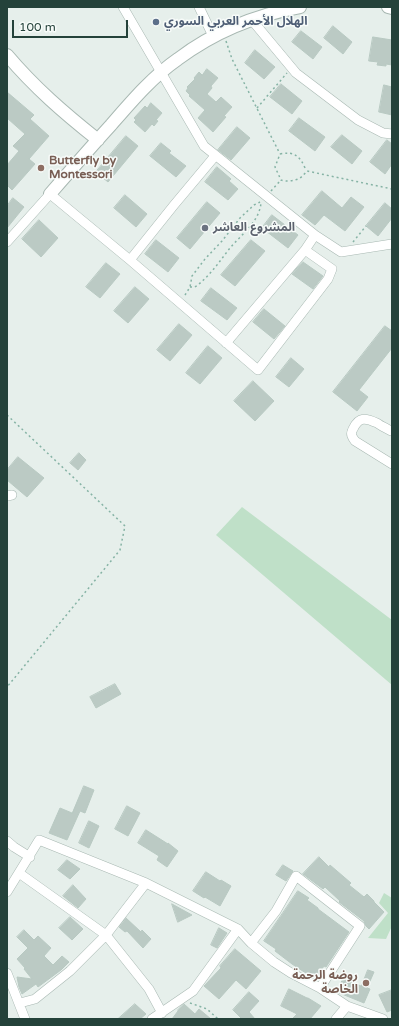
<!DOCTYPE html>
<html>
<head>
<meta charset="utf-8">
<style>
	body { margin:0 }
	#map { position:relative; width:399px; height:1026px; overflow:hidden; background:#e6efeb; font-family:"Varela Round",sans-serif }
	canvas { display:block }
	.frame { position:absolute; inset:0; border:8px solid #24423a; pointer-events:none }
	.scale { position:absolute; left:12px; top:20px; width:116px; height:18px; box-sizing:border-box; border:2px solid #24423a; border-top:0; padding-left:5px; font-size:12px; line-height:14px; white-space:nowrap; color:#24423a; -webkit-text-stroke:3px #f7fbf9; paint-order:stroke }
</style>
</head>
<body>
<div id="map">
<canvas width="399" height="1026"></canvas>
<div class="frame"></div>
<div class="scale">100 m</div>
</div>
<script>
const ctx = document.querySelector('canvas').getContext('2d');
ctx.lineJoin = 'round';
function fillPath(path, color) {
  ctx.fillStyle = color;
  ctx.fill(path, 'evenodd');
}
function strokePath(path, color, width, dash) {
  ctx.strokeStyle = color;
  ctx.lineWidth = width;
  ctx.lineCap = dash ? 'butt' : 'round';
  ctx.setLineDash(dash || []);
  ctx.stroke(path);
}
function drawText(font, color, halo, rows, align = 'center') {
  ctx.font = font + ' "Varela Round","Noto Sans Arabic",sans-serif';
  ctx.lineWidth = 3;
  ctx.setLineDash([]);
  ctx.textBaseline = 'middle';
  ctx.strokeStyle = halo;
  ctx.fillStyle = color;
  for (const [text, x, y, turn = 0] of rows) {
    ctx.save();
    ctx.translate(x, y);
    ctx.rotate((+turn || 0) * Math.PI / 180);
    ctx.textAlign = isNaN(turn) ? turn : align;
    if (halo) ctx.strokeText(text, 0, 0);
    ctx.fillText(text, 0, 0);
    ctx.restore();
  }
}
const green = new Path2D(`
	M242 507 392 620V685L216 535Z
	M384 893 392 898V926L386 939 368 938 388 913 379 903Z`);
const building = new Path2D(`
	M333 26 352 42 343 54 324 38Z
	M301 31 322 47 313 59 292 42Z
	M373 37 392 40V65L386 64V66L377 65 378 62 369 61Z
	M255 50 275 67 264 79 245 63Z
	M207 69 218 78 211 86 212 88 207 94 216 102 221 97 232 107 224 116 226 117 213 132 198 118 205 110 189 96 190 95 186 91 188 88 187 87 195 79 194 78 199 72 202 75Z
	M281 84 302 101 292 114 270 97Z
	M384 85 392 87V115L379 112Z
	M7 92 34 115 30 119 49 136 29 159 35 164 12 190 7 185V165L19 151 13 146 25 134 7 118Z
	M151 103 162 113 156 120 158 121 154 126 152 124 145 132 134 122 136 120 134 118 145 106 147 108Z
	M299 118 325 137 315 151 289 131Z
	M237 127 250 138 231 160 218 150Z
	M342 135 362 151 352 164 331 147Z
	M126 136 138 146 108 182 96 172Z
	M387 140 392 144V164L385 174 370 162Z
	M161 143 171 151 169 153 186 166 176 177 150 156Z
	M217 167 231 179 229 181 238 189 228 200 205 182Z
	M322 191 342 208 351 197 364 207 345 231 324 215 315 225 302 215Z
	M125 195 147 214 136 227 114 208Z
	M13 198 24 207 7 228V206Z
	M207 202 220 213 190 249 177 238Z
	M385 203 392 209V218L378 236 366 226Z
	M272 215 298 235 288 248 262 228Z
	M39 220 58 238 41 257 22 239Z
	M156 240 179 258 168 272 145 254Z
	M251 240 265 251 235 286 221 275Z
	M303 262 323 276 313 289 292 274Z
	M106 263 120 274 100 298 86 287Z
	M135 287 149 299 128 323 114 311Z
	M211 288 237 308 227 320 201 301Z
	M264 309 285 326 274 339 253 322Z
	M179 324 192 335 170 361 157 350Z
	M385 326 392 331V348L359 390 368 397 357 411 333 392Z
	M208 346 222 358 200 384 186 373Z
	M291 358 304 369 289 387 276 377Z
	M253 381 274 401 255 421 234 401Z
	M79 453 86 460 78 470 70 463Z
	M18 457 44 478 27 497 7 480V470Z
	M115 684 121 694 96 708 90 697Z
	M84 786 94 790 85 813 80 811 67 840 49 833 60 808 72 813Z
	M127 806 140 813 128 836 115 829Z
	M89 821 99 826 89 848 79 843Z
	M146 830 168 844V843L178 851 167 867 157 860 159 856 138 843Z
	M319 857 329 867 330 865 351 883 349 885 364 897 367 894 374 901V902L384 912 369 929 366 926 364 921 339 902 340 901 325 887 323 889 303 874Z
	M67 860 80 869 70 879 58 870Z
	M283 865 293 871 286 881 276 875Z
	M206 872 220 881 221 880 231 886 220 906 205 897 204 898 193 891Z
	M73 885 86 899 78 908 63 896Z
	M298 891 309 898 307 900 318 908V909L349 932 326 967 324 966 315 979 292 964 275 951 276 949 264 941Z
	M172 904 192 915 178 922Z
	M70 917 83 929 72 940 59 928Z
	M126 918 141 932 142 930 151 939 143 948 127 931 125 932 119 927Z
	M219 928 227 933 217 948 211 945Z
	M24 930 34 940 38 936 51 948 44 956 53 965 62 956 69 962 61 970 38 987 36 984 22 994 19 987 17 977 32 979 24 969 25 968 17 959 28 948 17 937Z
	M235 949 261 971 246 989 236 980 219 999 204 986 221 968 220 966Z
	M368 970 374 972 367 988 370 989 364 1003 337 992 343 978 361 986Z
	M289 989 307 998H308L321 1006 310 1019H292L297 1014 281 1006Z
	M392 990V1010L387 1012 379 995Z
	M249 992 259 1001 249 1012 255 1019H242L233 1010Z
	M135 1004 146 1014 140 1019H118Z
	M184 1004 195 1014 199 1009 211 1019H172L178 1011V1010Z`);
const path = new Path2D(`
	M226 41 232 59 280 154
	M257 108 287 73
	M305 168C300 156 294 151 280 154L275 167 281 180C286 182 295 181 300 178 303 176 305 173 307 171L392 189
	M271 191 281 180
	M353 242 366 226
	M190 287H195C210 276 219 262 230 248 242 234 259 222 261 203
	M185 295 190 287 192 276 205 259 222 241 240 218 254 205 260 202
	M7 415 125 526 120 550 7 687
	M190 1003 207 1009 218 1019`);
const minor = new Path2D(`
	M199 7 213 36
	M251 19 296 73 358 120 383 133 392 134
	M315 235 341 252 392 244
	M7 242 50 194 130 260 258 370 328 279 332 269 305 250 315 235 204 146 123 7
	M130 260 174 205 215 156
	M226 343 305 250
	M391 431C386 428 381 426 377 423 366 418 359 416 353 429 350 434 352 437 355 441L392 464
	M7 496 12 495
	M7 841 14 847 30 857
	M19 873 106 935 149 989 162 1013
	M7 892 39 840 146 883 238 929 251 943 274 962 291 973 320 988 347 1006 383 1019
	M251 943 276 911 296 876 360 926 320 988
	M7 973 25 1019
	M20 1003 35 999 70 971 106 935 146 883
	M152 1019 193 991 238 929
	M336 1019 347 1006`);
const tertiary = new Path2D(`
	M388 7 392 8
	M7 55C35 88 64 113 98 140
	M50 194C70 171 90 148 111 125 131 102 152 77 178 59 214 32 256 15 300 7`);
const markers = [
	[156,22,4,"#5c6f8a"],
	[41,168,4,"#8d6e63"],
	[205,228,4,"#6b7280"],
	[366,983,4,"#8d6e63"]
];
const serviceNames = [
	["الهلال الأحمر العربي السوري",164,22]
];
const educationNames = [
	["Butterfly by",49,161],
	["Montessori",49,175],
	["روضة الرحمة",358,976,"right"],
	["الخاصة",358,990,"right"]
];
const worshipNames = [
	["المشروع العاشر",213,228]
];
fillPath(green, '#bfe0c8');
fillPath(building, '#bbcac4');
strokePath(building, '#b8c9c2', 1);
strokePath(minor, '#a8b8b2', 10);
strokePath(tertiary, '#a8b8b2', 14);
strokePath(path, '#86b3a5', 1.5, [2, 3]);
strokePath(minor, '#fff', 9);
strokePath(tertiary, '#fff', 12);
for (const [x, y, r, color] of markers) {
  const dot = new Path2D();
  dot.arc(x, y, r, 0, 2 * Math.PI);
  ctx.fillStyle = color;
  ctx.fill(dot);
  strokePath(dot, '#f7fbf9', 1.5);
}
drawText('bold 12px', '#4e5e75', '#f7fbf9', serviceNames, 'left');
drawText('bold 12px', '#785e54', '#f7fbf9', educationNames, 'left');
drawText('bold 12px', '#5b616d', '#f7fbf9', worshipNames, 'left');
</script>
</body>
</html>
